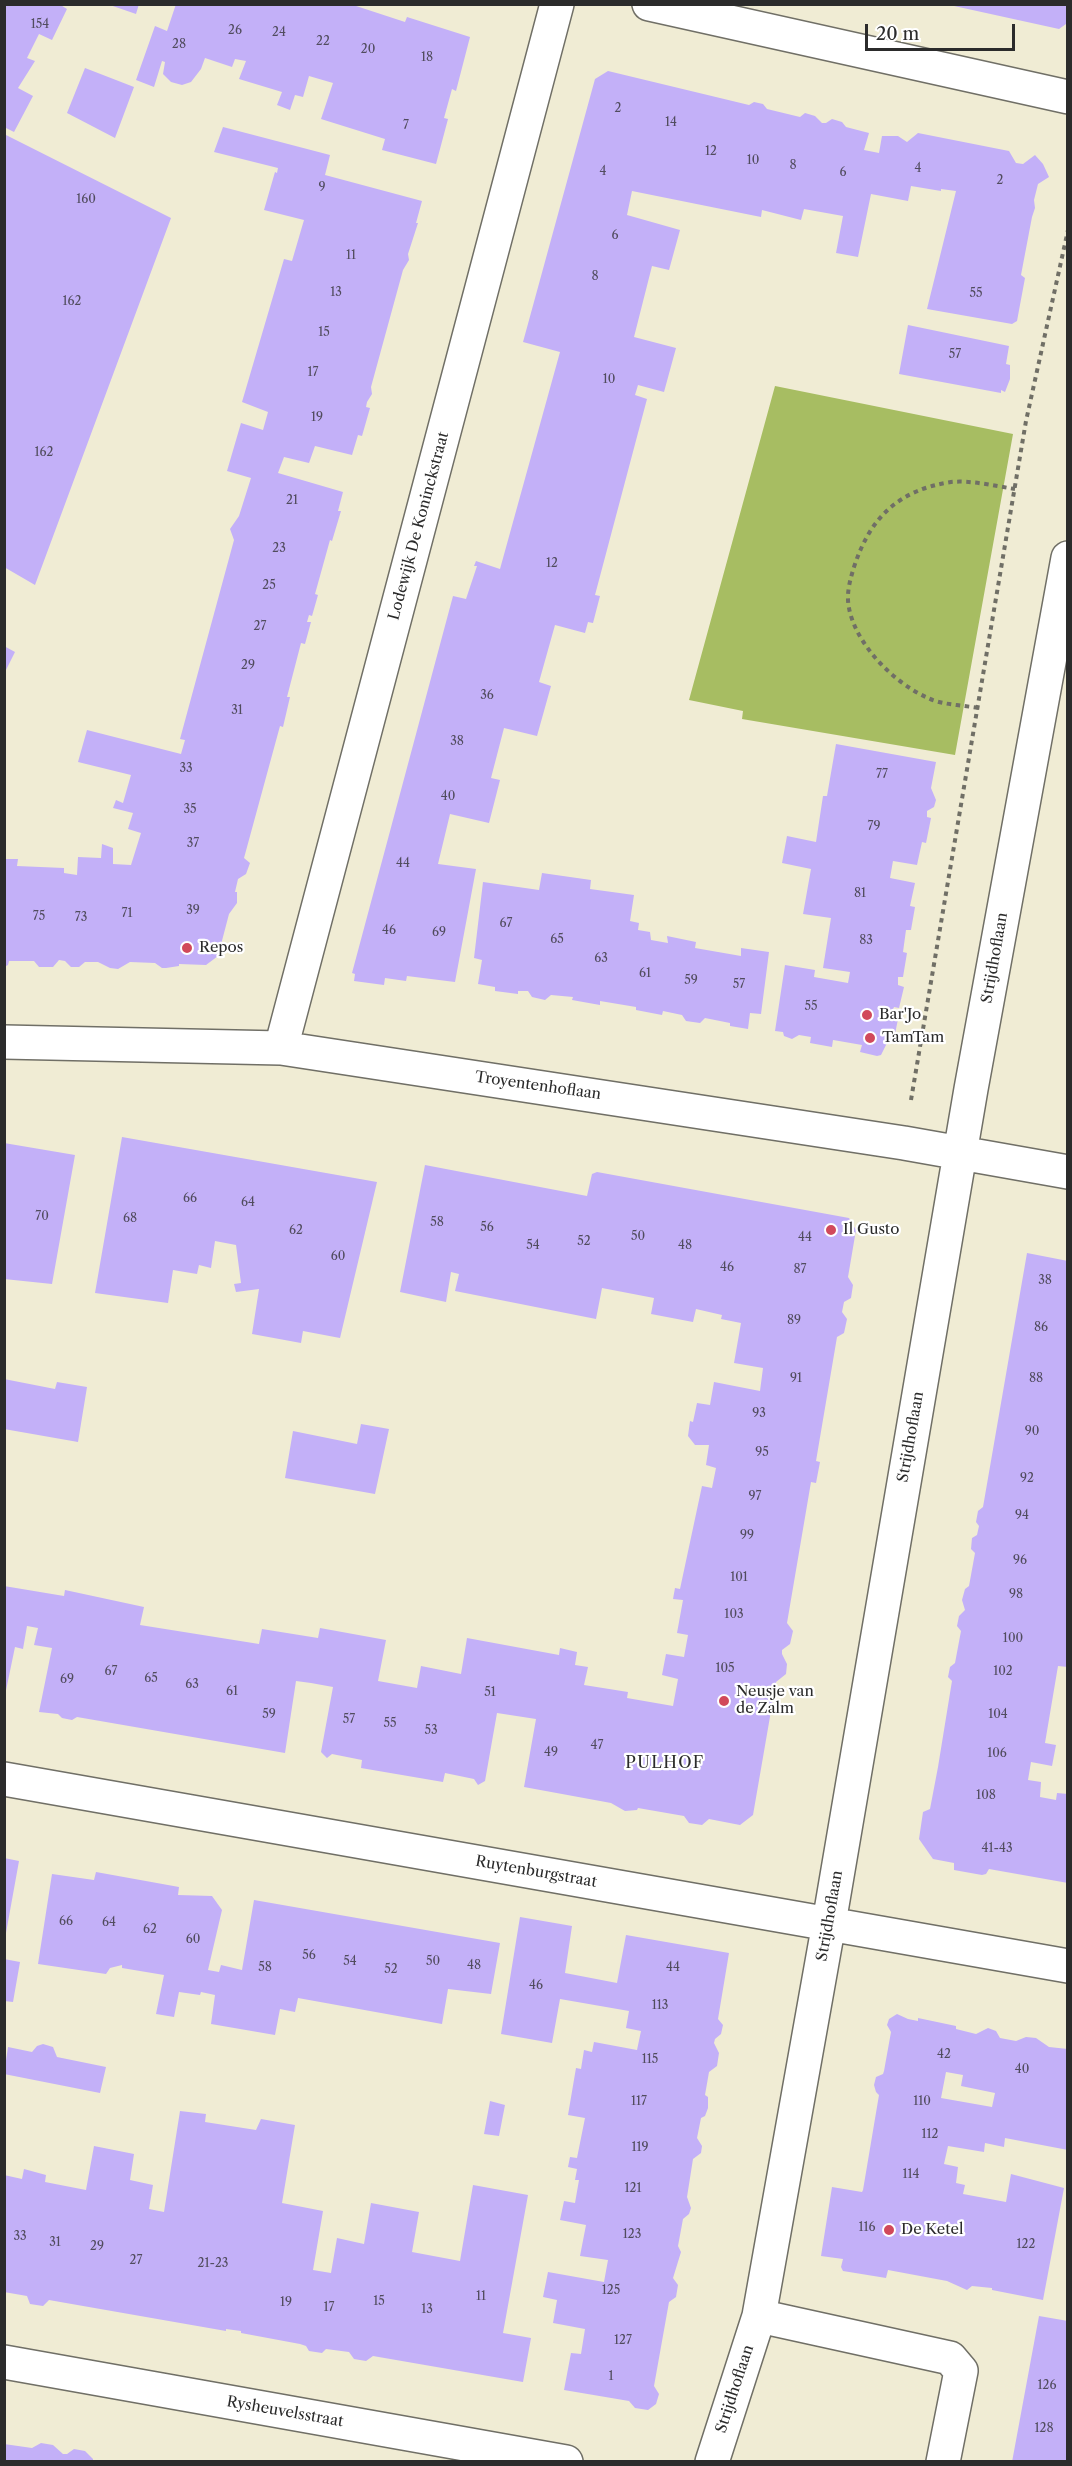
<!DOCTYPE html>
<html>
<head>
<meta charset="utf-8">
<style>
	body { margin:0 }
	#map { position:relative; width:1072px; height:2466px; overflow:hidden; background:#f0ecd4; font-family:"Libre Caslon Text",serif }
	canvas { display:block }
	.frame { position:absolute; inset:0; border:6px solid #2b2b2b; pointer-events:none }
	.scale { position:absolute; left:865px; top:24px; width:150px; height:27px; box-sizing:border-box; border:3px solid #2b2b2b; border-top:0; padding-left:8px; font-size:18px; line-height:21px; white-space:nowrap; color:#2b2b2b; -webkit-text-stroke:4px #fff; paint-order:stroke }
</style>
</head>
<body>
<div id="map">
<canvas width="1072" height="2466"></canvas>
<div class="frame"></div>
<div class="scale">20 m</div>
</div>
<script>
const ctx = document.querySelector('canvas').getContext('2d');
ctx.lineJoin = 'round';
function fillPath(path, color) {
  ctx.fillStyle = color;
  ctx.fill(path, 'evenodd');
}
function strokePath(path, color, width, dash) {
  ctx.strokeStyle = color;
  ctx.lineWidth = width;
  ctx.lineCap = dash ? 'butt' : 'round';
  ctx.setLineDash(dash || []);
  ctx.stroke(path);
}
function drawText(font, color, halo, rows, align = 'center') {
  ctx.font = font + ' "Libre Caslon Text",serif';
  ctx.lineWidth = 4.5;
  ctx.setLineDash([]);
  ctx.textBaseline = 'middle';
  ctx.strokeStyle = halo;
  ctx.fillStyle = color;
  for (const [text, x, y, turn = 0] of rows) {
    ctx.save();
    ctx.translate(x, y);
    ctx.rotate((+turn || 0) * Math.PI / 180);
    ctx.textAlign = isNaN(turn) ? turn : align;
    if (halo) ctx.strokeText(text, 0, 0);
    ctx.fillText(text, 0, 0);
    ctx.restore();
  }
}
const green = new Path2D(`
	M775 386 1013 434 955 755 742 719 743 711 689 700Z`);
const building = new Path2D(`
	M4 4H59L67 9 52 40 39 34 27 58 35 61 18 88 33 96 14 132 4 127Z
	M107 4H139L136 14Z
	M176 4H350L405 22 407 17 470 37 456 91 452 89 444 118 448 119 436 164 382 150 385 139 321 119 333 83 309 76 303 97 295 95 290 110 277 105 282 92 239 79 246 61 235 59 232 67 205 58 201 69 191 82 182 85 171 82 163 74 165 62 162 61 154 87 136 80 155 26 167 31Z
	M945 4H1068V19L1066 24 1059 29Z
	M85 68 134 87 115 138 67 113Z
	M608 71 749 105 754 102 763 104 767 109 800 117 805 113 815 116 822 123H826L832 119 842 122 846 127 869 133 864 150 879 153 882 136H898L907 142 918 133 1009 151 1016 163 1023 164 1035 155 1043 164 1049 177 1038 184 1034 200 1035 208 1032 217 1021 275 1025 278 1017 321 1012 324 927 309 956 191 941 189V191L911 186 908 201 871 194 858 257 836 253 843 216 804 209 801 220 762 210 761 217 632 191 627 215 680 230 669 270 652 266 634 337 676 348 664 392 638 385 635 395 647 399 595 595 600 596 593 623 588 622 585 633 555 625 539 682 551 686 537 736 504 728 491 778 500 780 489 823 450 814 438 864 476 869 455 982 407 976 406 981 385 978 384 985 354 981 355 974 352 973 453 596 466 599 477 566H474L476 561 500 569 560 352 523 342 595 79Z
	M223 127 330 155 325 175 422 201 416 223H418L408 254 409 260 403 270 371 387 372 394 367 402 366 407 370 408 362 436 358 435 352 455 315 446 309 463 284 457 278 473 343 492 338 511H341L332 541 330 540 315 594 318 595 312 616 309 615 307 622H311L305 644 301 643 287 697H290L283 727 280 726 244 858 250 863 246 874 238 879 235 892H237V903L229 914 218 956 206 965 179 964V966L166 968H162L155 963 130 962 118 969 110 968 98 962H85L79 967H71L65 961 59 960 53 967H39L34 961H9L8 965 4 967V859H18L17 866 64 868V873L77 875 78 857 101 858 102 844 113 848V864L131 865 141 833 128 829 133 813 113 808 116 800 123 803 131 775 78 762 87 730 181 754 185 740 180 739 234 540 230 529 239 516 251 478 227 471 241 423 263 430 268 412 242 402 284 259 292 261 304 220 264 210 275 172 277 173 278 168 214 152Z
	M4 134 171 218 35 585 4 567Z
	M908 325 1009 346 1006 364 1010 365V379L1005 392 1001 390V393L899 374Z
	M4 646 15 652 4 674Z
	M836 744 936 762 931 788 936 800 934 807 927 811V817L931 818 926 843 922 842 917 865 893 861 890 878 915 883 910 906 915 907 911 930H906L903 952 907 953 903 977H898V985L904 987 899 1008 894 1007 890 1018 898 1019 894 1039 887 1043 881 1055 877 1056 860 1052 862 1045 839 1041 833 1040 832 1047 810 1043 811 1037 799 1035 792 1039 784 1036 783 1032 775 1031 785 965 815 970 814 977 848 983 850 972 823 968 831 918 803 914 811 869 782 863 787 836 816 842 823 796H827Z
	M542 873 591 880 590 889 634 895 630 921 639 923 638 930 650 932 651 940 668 943 667 936 696 942 695 948 741 956V948L769 952 761 1014 750 1013 748 1029 730 1026V1023L705 1018 700 1023 686 1021 682 1015 663 1011 662 1015 636 1010V1007L600 1001V1005L572 1000 573 997 551 995 545 1000 532 997 528 991H518V994L495 991V987L478 984 482 960 474 958 483 882 539 890Z
	M122 1137 377 1182 340 1338 303 1331 301 1343 252 1334 259 1289 236 1292 234 1284 241 1283 236 1245 215 1241 211 1268 199 1265 197 1274 173 1270 168 1303 95 1293Z
	M4 1143 75 1155 52 1284 4 1279Z
	M425 1165 587 1196 592 1174 597 1172 849 1218 856 1230 848 1277 853 1285 851 1298 844 1302 842 1312 847 1319 844 1333 837 1337 816 1461 820 1462 816 1483 811 1482 787 1623 793 1631 790 1644 782 1650V1654L787 1664 786 1674 776 1682 753 1815 740 1825 709 1819 702 1825 689 1823 684 1816 638 1808 637 1810 625 1811 611 1803 524 1787 536 1719 497 1713 485 1781 478 1785 474 1779 445 1773 443 1782 361 1768 362 1760 332 1754 327 1758 321 1752 333 1687 311 1683 296 1681 285 1753 77 1717 72 1720 62 1718 58 1714 39 1712 52 1648 34 1645 38 1628 27 1626 23 1649 15 1647 4 1700V1586L64 1596 65 1590 144 1607 140 1625 259 1644 262 1629 318 1638 320 1628 386 1640 378 1681 417 1688 421 1666 461 1674 467 1638 559 1655 560 1648 577 1652 575 1665 588 1667 584 1685 628 1692 627 1698 673 1706 678 1679 662 1675 666 1654 684 1657 688 1635 677 1633 683 1600 673 1599 675 1588 680 1589 702 1486 712 1488 716 1468 706 1465 709 1445H695L688 1436 690 1421 693 1422 697 1403 710 1405 714 1382 760 1391 763 1368 734 1363 741 1323 721 1319 722 1315 696 1309 693 1322 651 1314 654 1298 602 1288 596 1319 455 1291 459 1274 451 1272 446 1302 400 1292Z
	M1027 1253 1068 1261V1667L1058 1666 1045 1743 1056 1745 1052 1766 1031 1762 1028 1780 1041 1782 1040 1797 1056 1800 1057 1793 1068 1794V1883L989 1869 986 1874 982 1875 954 1870V1863L933 1859 919 1839 923 1812 930 1809 938 1767 951 1687 952 1681 948 1677 950 1667 955 1663 961 1631 957 1626 959 1616 965 1610 962 1600 965 1589 969 1586 975 1553 971 1549 972 1538 977 1535 979 1526 976 1522 978 1511 983 1507Z
	M4 1379 55 1389 57 1382 87 1387 78 1442 4 1429Z
	M361 1424 389 1429 375 1494 285 1478 293 1431 357 1444Z
	M4 1858 19 1861 6 1933H4Z
	M96 1872 179 1887 178 1895 212 1896 222 1910 208 1970 219 1972 221 1965 242 1970 254 1900 500 1943 491 1994 448 1989 442 2024 298 1998 295 2012 280 2009 275 2035 211 2024 215 1995 201 1992 200 1995 179 1992 174 2017 156 2014 164 1975 122 1968V1965L110 1968 106 1974 38 1964 52 1874 94 1880Z
	M520 1917 572 1926 565 1973 617 1983 626 1935 729 1953 718 2019 723 2025 721 2034 715 2039 714 2043 719 2053 717 2066 709 2072 705 2095 708 2097V2108L705 2116 701 2118 697 2138 702 2146 701 2153 693 2159 687 2197 691 2208 689 2214 683 2219 678 2246 681 2252 673 2278 678 2285 676 2297 669 2302 654 2386 659 2394 656 2404 648 2410 635 2408 629 2401 564 2390 571 2353 581 2354 585 2329 553 2323 557 2300 543 2297 548 2272 604 2282 608 2260 580 2256 586 2225 560 2220 564 2201 575 2203 579 2180H575L577 2169 568 2167 570 2157 577 2158 585 2118 568 2115 576 2068 581 2069 584 2050 592 2052 594 2042 637 2050 641 2031 626 2028 629 2011 560 1999 552 2043 501 2034Z
	M4 1959 20 1962 13 2002 4 2001Z
	M897 2014 908 2019 918 2021V2018L956 2026V2029L976 2034 988 2028 996 2031 1000 2038 1016 2041 1026 2037 1036 2038 1049 2047 1068 2049V2150L1005 2138 1004 2147 985 2143 984 2152 948 2146 944 2164 958 2167 956 2183 965 2185 963 2194 1006 2202 1011 2174 1064 2188 1043 2300 992 2290V2288L972 2286 967 2290 947 2281 888 2270 886 2278 843 2271 841 2267 843 2259 821 2256 832 2187 862 2192 863 2190 879 2095 876 2092 874 2085 876 2077 883 2074 884 2071 891 2032 887 2025 889 2019ZM946 2072 963 2075 961 2086 995 2093 992 2107 941 2098Z
	M43 2044 53 2047 57 2057 106 2067 100 2093 4 2074 8 2047 32 2052 37 2046Z
	M490 2101 505 2105 499 2136 484 2134Z
	M180 2111 206 2114 205 2122 256 2130 261 2119 295 2125 282 2203 323 2211 313 2270 331 2273 337 2238 364 2244 371 2203 419 2212 412 2252 460 2261 473 2185 528 2195 503 2333 531 2338 523 2382 373 2356 366 2361 354 2359 349 2352 326 2349 322 2353 309 2351 306 2346 300 2344 241 2333V2331L226 2329V2331L66 2303 49 2300 43 2306 30 2304 27 2296 4 2292V2175L22 2179 24 2169 46 2175 45 2182 86 2190 94 2146 134 2154 130 2180 153 2185 149 2209 164 2212Z
	M1039 2316 1068 2321V2462H1012Z
	M41 2443 53 2445 63 2454H67L74 2449 85 2451 93 2459V2462H4V2444L32 2448Z`);
const path = new Path2D(`
	M978 708C962 705 942 705 928 698 894 683 856 645 849 608 846 594 850 580 854 567 870 518 898 490 951 482 971 480 995 486 1015 489
	M911 1100 1026 421 1068 230`);
const street = new Path2D(`
	M649 4 1068 97
	M4 1042 281 1048 904 1143 1068 1172
	M281 1048 557 4
	M4 1779 1068 1966
	M759 2316 950 2358 961 2371 943 2462
	M4 2362 566 2462
	M712 2462 759 2316 829 1923 971 1089 1068 558`);
const markers = [
	[187,948,6,"#d1495b"],
	[867,1015,6,"#d1495b"],
	[870,1038,6,"#d1495b"],
	[831,1230,6,"#d1495b"],
	[724,1701,6,"#d1495b"],
	[889,2230,6,"#d1495b"]
];
const numberNames = [
	["154",40,25],
	["26",235,31],
	["24",279,33],
	["22",323,42],
	["28",179,45],
	["20",368,50],
	["18",427,58],
	["2",618,109],
	["14",671,123],
	["7",406,126],
	["12",711,152],
	["10",753,161],
	["8",793,166],
	["4",918,169],
	["4",603,172],
	["6",843,173],
	["2",1000,181],
	["9",322,188],
	["160",86,200],
	["6",615,236],
	["11",351,256],
	["8",595,277],
	["13",336,293],
	["55",976,294],
	["162",72,302],
	["15",324,333],
	["57",955,355],
	["17",313,373],
	["10",609,380],
	["19",317,418],
	["162",44,453],
	["21",292,501],
	["23",279,549],
	["12",552,564],
	["25",269,586],
	["27",260,627],
	["29",248,666],
	["36",487,696],
	["31",237,711],
	["38",457,742],
	["33",186,769],
	["77",882,775],
	["40",448,797],
	["35",190,810],
	["79",874,827],
	["37",193,844],
	["44",403,864],
	["81",860,894],
	["39",193,911],
	["71",127,914],
	["75",39,917],
	["73",81,918],
	["67",506,924],
	["46",389,931],
	["69",439,933],
	["65",557,940],
	["83",866,941],
	["63",601,959],
	["61",645,974],
	["59",691,981],
	["57",739,985],
	["55",811,1007],
	["66",190,1199],
	["64",248,1203],
	["70",42,1217],
	["68",130,1219],
	["58",437,1223],
	["56",487,1228],
	["62",296,1231],
	["50",638,1237],
	["44",805,1238],
	["52",584,1242],
	["54",533,1246],
	["48",685,1246],
	["60",338,1257],
	["46",727,1268],
	["87",800,1270],
	["38",1045,1281],
	["89",794,1321],
	["86",1041,1328],
	["91",796,1379],
	["88",1036,1379],
	["93",759,1414],
	["90",1032,1432],
	["95",762,1453],
	["92",1027,1479],
	["97",755,1497],
	["94",1022,1516],
	["99",747,1536],
	["96",1020,1561],
	["101",739,1578],
	["98",1016,1595],
	["103",734,1615],
	["100",1013,1639],
	["105",725,1669],
	["67",111,1672],
	["102",1003,1672],
	["65",151,1679],
	["69",67,1680],
	["63",192,1685],
	["61",232,1692],
	["51",490,1693],
	["59",269,1715],
	["104",998,1715],
	["57",349,1720],
	["55",390,1724],
	["53",431,1731],
	["47",597,1746],
	["49",551,1753],
	["106",997,1754],
	["108",986,1796],
	["41-43",997,1849],
	["66",66,1922],
	["64",109,1923],
	["62",150,1930],
	["60",193,1940],
	["56",309,1956],
	["54",350,1962],
	["50",433,1962],
	["48",474,1966],
	["58",265,1968],
	["44",673,1968],
	["52",391,1970],
	["46",536,1986],
	["113",660,2006],
	["42",944,2055],
	["115",650,2060],
	["40",1022,2070],
	["117",639,2102],
	["110",922,2102],
	["112",930,2135],
	["119",640,2148],
	["114",911,2175],
	["121",633,2189],
	["116",867,2228],
	["123",632,2235],
	["33",20,2237],
	["31",55,2243],
	["122",1026,2245],
	["29",97,2247],
	["27",136,2261],
	["21-23",213,2264],
	["125",611,2291],
	["11",481,2297],
	["15",379,2302],
	["19",286,2303],
	["17",329,2308],
	["13",427,2310],
	["127",623,2341],
	["1",611,2377],
	["126",1047,2386],
	["128",1044,2429]
];
const streetNames = [
	["Lodewijk De Koninckstraat",419,526,-75],
	["Strijdhoflaan",995,958,-80],
	["Troyentenhoflaan",538,1086,8],
	["Strijdhoflaan",911,1437,-80],
	["Ruytenburgstraat",536,1872,10],
	["Strijdhoflaan",830,1916,-80],
	["Strijdhoflaan",735,2389,-72],
	["Rysheuvelsstraat",285,2412,10]
];
const poiNames = [
	["Repos",199,948],
	["Bar'Jo",879,1015],
	["TamTam",882,1038],
	["Il Gusto",843,1230],
	["Neusje van",736,1692],
	["de Zalm",736,1709],
	["De Ketel",901,2230]
];
const neighbourhoodNames = [
	["PULHOF",665,1763]
];
fillPath(green, '#a7bd62');
fillPath(building, '#c3b0f8');
strokePath(street, '#706f66', 36);
strokePath(path, '#706f66', 4, [4.5, 4.5]);
strokePath(street, '#fff', 33);
for (const [x, y, r, color] of markers) {
  const dot = new Path2D();
  dot.arc(x, y, r, 0, 2 * Math.PI);
  ctx.fillStyle = color;
  ctx.fill(dot);
  strokePath(dot, '#fff', 2);
}
drawText('12px', '#514c5e', null, numberNames);
drawText('15px', '#2b2b2b', '#fff', streetNames);
drawText('15px', '#2b2b2b', '#fff', poiNames, 'left');
ctx.letterSpacing = '1.5px';
drawText('16px', '#2b2b2b', '#fff', neighbourhoodNames);
ctx.letterSpacing = '0px';
</script>
</body>
</html>
